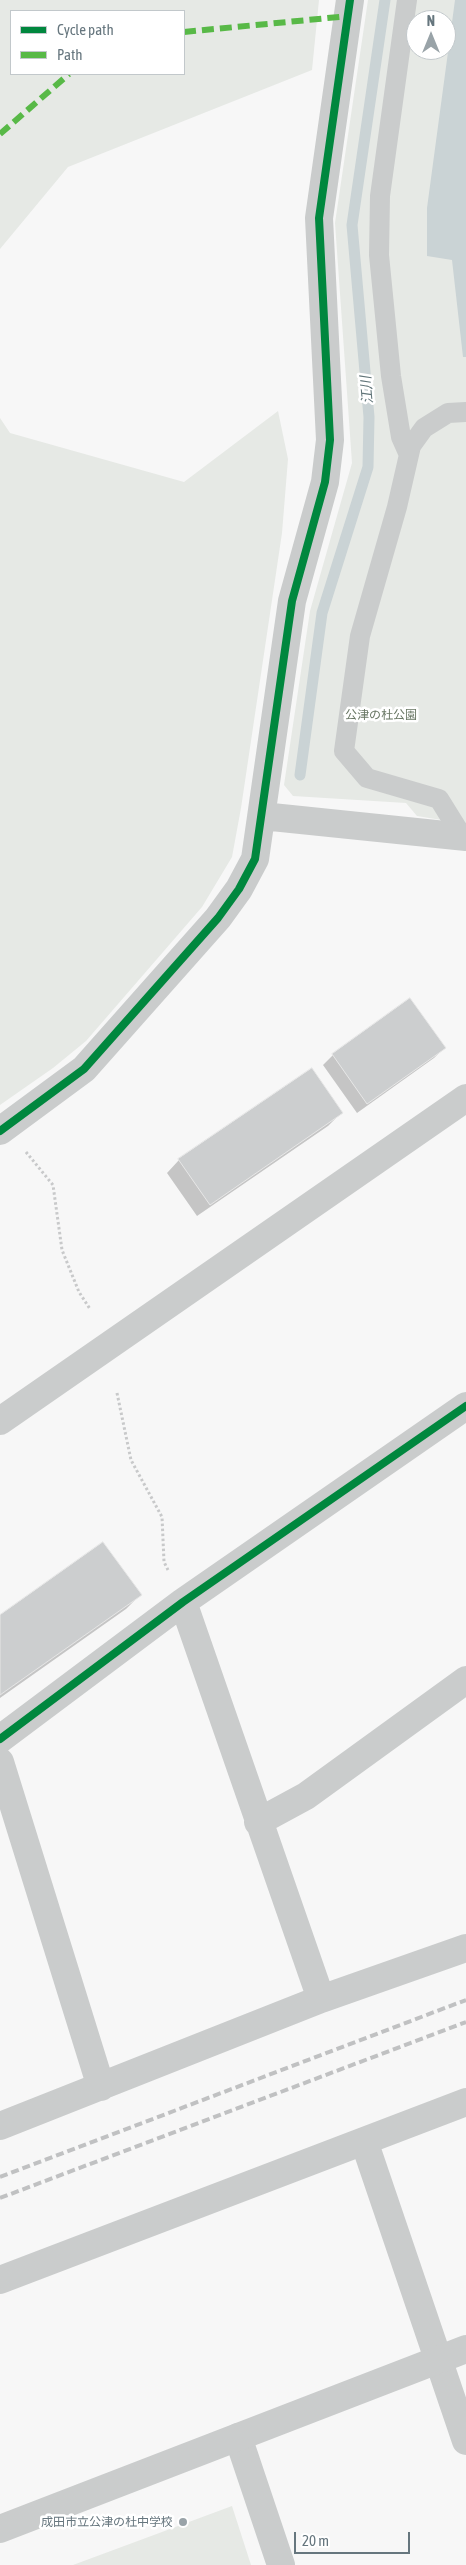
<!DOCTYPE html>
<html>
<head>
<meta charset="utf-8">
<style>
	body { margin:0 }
	#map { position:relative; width:466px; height:2565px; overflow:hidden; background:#f7f7f7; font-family:"Asap Condensed",sans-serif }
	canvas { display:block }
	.legend { position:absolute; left:10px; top:10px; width:175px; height:65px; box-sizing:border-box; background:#fff; border:1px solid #c2c8cb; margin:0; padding:6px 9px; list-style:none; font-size:15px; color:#66767e }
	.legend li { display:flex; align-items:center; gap:10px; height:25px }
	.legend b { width:25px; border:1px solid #c2c8cb }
	.north { position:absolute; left:406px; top:10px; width:50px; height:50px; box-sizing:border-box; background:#fff; border:1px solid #c2c8cb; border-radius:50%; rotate:0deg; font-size:14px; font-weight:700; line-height:20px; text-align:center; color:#66767e }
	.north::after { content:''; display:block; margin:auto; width:18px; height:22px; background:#99a3a8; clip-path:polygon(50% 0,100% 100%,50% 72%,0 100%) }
	.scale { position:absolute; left:294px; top:2532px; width:116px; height:22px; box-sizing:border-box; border:2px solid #66767e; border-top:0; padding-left:6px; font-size:15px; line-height:18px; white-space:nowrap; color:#66767e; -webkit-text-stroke:4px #fff; paint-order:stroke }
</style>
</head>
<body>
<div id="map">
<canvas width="466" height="2565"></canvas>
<ul class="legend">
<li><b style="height:6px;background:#00873e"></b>Cycle path</li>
<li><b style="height:6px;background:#58b947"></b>Path</li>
</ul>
<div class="north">N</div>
<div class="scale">20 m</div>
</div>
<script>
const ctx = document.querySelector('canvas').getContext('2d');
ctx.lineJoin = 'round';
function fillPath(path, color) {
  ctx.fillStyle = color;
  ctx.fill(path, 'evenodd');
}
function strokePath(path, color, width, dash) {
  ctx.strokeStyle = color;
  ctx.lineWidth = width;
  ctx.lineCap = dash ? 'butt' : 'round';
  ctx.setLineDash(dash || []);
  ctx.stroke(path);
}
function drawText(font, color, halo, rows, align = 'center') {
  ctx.font = font + ' "Asap Condensed","Noto Sans JP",sans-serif';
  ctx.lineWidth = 5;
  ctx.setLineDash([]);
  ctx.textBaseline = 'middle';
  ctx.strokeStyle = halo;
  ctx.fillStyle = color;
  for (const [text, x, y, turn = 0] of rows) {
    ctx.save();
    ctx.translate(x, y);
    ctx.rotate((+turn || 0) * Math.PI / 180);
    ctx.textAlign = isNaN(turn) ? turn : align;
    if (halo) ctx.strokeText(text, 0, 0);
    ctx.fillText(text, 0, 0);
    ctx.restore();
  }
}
const green = new Path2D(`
	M0 0H319L312 70 68 167 0 249ZM184 11V74H11V11Z
	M368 0H466V824L417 816 406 803 293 796 284 785 310 611 352 463 335 223ZM416 20H446V50H416Z
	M278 411 288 459 282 533 241 808 232 857 202 907 86 1041 53 1068 0 1105V418L10 433 184 482Z
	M232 2506 251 2565H73Z`);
const water = new Path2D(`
	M455 0H466V357H463L452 260 427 256V208Z`);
const shadow = new Path2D(`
	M444 1048 434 1058 357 1113 323 1065 333 1055Z
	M341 1113 328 1126 197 1216 167 1173 179 1160Z
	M140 1595 126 1609 0 1698V1617Z`);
const stream = new Path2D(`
	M300 775 322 613 368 467 369 417 352 225 385 0`);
const building = new Path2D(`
	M410 998 446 1048 367 1104 332 1054Z
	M312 1068 343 1113 210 1205 178 1159Z
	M103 1542 142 1595 0 1695V1615Z`);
const path = new Path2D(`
	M26 1152 53 1185 62 1250 79 1292 90 1309
	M117 1393 131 1460 162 1517 164 1562 168 1570`);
const service = new Path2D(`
	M407 0 380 196 379 255 391 376 401 437 409 455
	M462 836 439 799 367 778 344 751 360 636 397 507 411 446 424 428 448 413 466 412`);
const minor = new Path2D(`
	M262 816 466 837
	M0 1131 84 1069 218 918 239 889 255 859 292 601 325 482 330 440 319 218 350 0
	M183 1602 321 1999
	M0 1739 183 1602 466 1406
	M0 1762 101 2087
	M258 1822 306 1796 466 1680
	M0 2126 321 1999 466 1948
	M364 2141 466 2441
	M0 2280 466 2102
	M238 2437 281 2565`);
const tertiary = new Path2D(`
	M0 1421 466 1098
	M0 2529 466 2349`);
const rail = new Path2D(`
	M0 2177 466 2000
	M0 2198 466 2022`);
const quiet = new Path2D(`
	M184 32 349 16
	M0 134 69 74`);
const cycleway = new Path2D(`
	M0 1131 84 1069 218 918 239 889 255 859 292 601 325 482 330 440 319 218 350 0
	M0 1739 183 1602 466 1406`);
const markers = [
	[183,2522,5,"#99a3a8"]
];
const parkNames = [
	["公津の杜公園",381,715]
];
const poiNames = [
	["成田市立公津の杜中学校",173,2522]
];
const waterNames = [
	["江川",367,390,-95]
];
fillPath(green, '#e6e9e5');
fillPath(water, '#cad3d5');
fillPath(shadow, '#0003');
strokePath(stream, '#cad3d5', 11);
fillPath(building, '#cccecf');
strokePath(building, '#e6e6e6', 1);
strokePath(path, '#c8c9ca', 3, [2.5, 2.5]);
strokePath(service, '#cacccc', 20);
strokePath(minor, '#cacccc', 28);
strokePath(tertiary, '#cacccc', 28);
strokePath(rail, '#c0c1c2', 4, [8, 4]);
strokePath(quiet, '#58b947', 6, [12, 6]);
strokePath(cycleway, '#00873e', 8);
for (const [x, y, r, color] of markers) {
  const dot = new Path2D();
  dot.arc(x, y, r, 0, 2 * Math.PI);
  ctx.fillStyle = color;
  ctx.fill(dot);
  strokePath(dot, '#fff', 2);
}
drawText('12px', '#697764', '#fff', parkNames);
drawText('12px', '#66767e', '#fff', poiNames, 'right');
drawText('italic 14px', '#607478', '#fff', waterNames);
</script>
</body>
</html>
